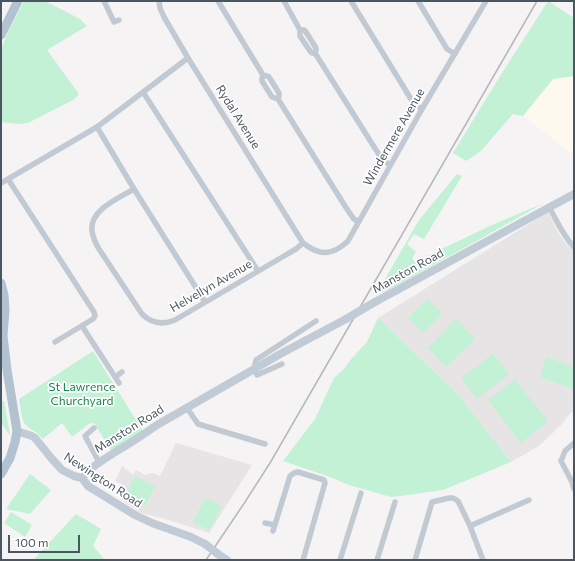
<!DOCTYPE html>
<html>
<head>
<meta charset="utf-8">
<style>
	body { margin:0 }
	#map { position:relative; width:575px; height:561px; overflow:hidden; background:#f5f3f3; font-family:Commissioner,sans-serif }
	canvas { display:block }
	.frame { position:absolute; inset:0; border:2px solid #4a5661; pointer-events:none }
	.scale { position:absolute; left:8px; top:535px; width:72px; height:18px; box-sizing:border-box; border:2px solid #4a5661; border-top:0; padding-left:5px; font-size:12px; line-height:14px; white-space:nowrap; color:#4a5661; -webkit-text-stroke:3px #fff; paint-order:stroke }
</style>
</head>
<body>
<div id="map">
<canvas width="575" height="561"></canvas>
<div class="frame"></div>
<div class="scale">100 m</div>
</div>
<script>
const ctx = document.querySelector('canvas').getContext('2d');
ctx.lineJoin = 'round';
function fillPath(path, color) {
  ctx.fillStyle = color;
  ctx.fill(path, 'evenodd');
}
function strokePath(path, color, width, dash) {
  ctx.strokeStyle = color;
  ctx.lineWidth = width;
  ctx.lineCap = dash ? 'butt' : 'round';
  ctx.setLineDash(dash || []);
  ctx.stroke(path);
}
function drawText(font, color, halo, rows, align = 'center') {
  ctx.font = font + ' Commissioner,sans-serif';
  ctx.lineWidth = 3.5;
  ctx.setLineDash([]);
  ctx.textBaseline = 'middle';
  ctx.strokeStyle = halo;
  ctx.fillStyle = color;
  for (const [text, x, y, turn = 0] of rows) {
    ctx.save();
    ctx.translate(x, y);
    ctx.rotate((+turn || 0) * Math.PI / 180);
    ctx.textAlign = isNaN(turn) ? turn : align;
    if (halo) ctx.strokeText(text, 0, 0);
    ctx.fillText(text, 0, 0);
    ctx.restore();
  }
}
const commercial = new Path2D(`
	M574 76V155L523 116 553 79Z`);
const education = new Path2D(`
	M548 212 558 232 566 244 574 251V409L560 426 539 446 511 462 457 393 378 318Z
	M176 443 252 465 209 533 162 518 141 513 120 499 126 487 115 481 122 466 133 475 136 470 145 475 153 473 160 476Z`);
const green = new Path2D(`
	M24 1H45L80 19 87 26 47 50 79 94 73 100 28 123 19 124 1 122V49L8 32Z
	M548 1 574 18V76L553 79 523 116 513 114 480 152 466 161 453 153 497 81Z
	M457 174 462 176 424 239 414 234 407 244 415 251 416 252 412 258 416 264 418 265 427 256 492 225 544 203 464 248 390 289 376 295 419 220Z
	M427 299 442 313 423 333 408 318Z
	M378 318 457 393 511 462 443 490 400 496 391 497 349 485 330 477 283 461 315 419 334 378 343 370 352 358 367 342Z
	M456 319 475 339 446 367 428 348Z
	M93 351 143 431 111 451 95 424 90 423 72 437 62 423 43 439 37 433 29 428 24 423 22 417 19 399Z
	M493 354 509 374 477 399 461 378Z
	M546 357 574 367V386L573 389 540 377Z
	M515 380 548 421 521 443 488 400Z
	M4 401 10 434H9L1 423V402Z
	M30 474 51 490 30 514 6 509Z
	M135 476 155 486 145 506 125 496Z
	M205 498 222 506 209 530 193 522Z
	M11 512 32 525 25 537 4 523Z
	M76 514 101 529 93 546 105 560H33Z`);
const street = new Path2D(`
	M104 1 114 22 119 20
	M159 1 160 8 164 17 188 58 303 243C320 256 332 256 348 241L422 109 486 1
	M218 1 263 75 267 76 269 77 279 93V96L278 99 272 97 262 81V78L263 75
	M284 1 300 30
	M351 1 414 104 422 109
	M418 1 447 49 455 54
	M315 53 316 50V48L306 32 304 30H300V36L310 51 312 53H315L376 150 382 159 390 165
	M143 92 258 271
	M278 99 345 206 353 218 358 222
	M97 127 134 189 205 302
	M8 179 94 312 95 316 93 319 55 342
	M1 183 97 127 188 58
	M134 189C119 198 89 210 92 231 93 238 96 244 99 249L142 314C152 324 163 325 175 320L284 256 296 249 303 243
	M549 207C557 221 563 236 574 247
	M82 326 119 383
	M282 364 257 375 254 369 256 360 316 321
	M115 377 122 372
	M187 408 198 424 265 444
	M94 428 85 436 99 462
	M574 443 565 451 561 461 572 482 574 489
	M265 523 275 525
	M470 526 529 500
	M273 531 290 476 294 473 298 472 324 480 325 483 303 560
	M340 560 361 493
	M377 560 395 502
	M415 560 432 502 449 498H453L458 501 470 526 483 560`);
const secondary = new Path2D(`
	M375 302 574 194
	M17 431 32 436 35 438 52 459 62 470 74 476 82 478 88 486 135 515 152 523 191 537 205 544
	M82 478C93 465 103 460 117 451 131 443 144 434 157 425L282 353 346 319
	M218 554 227 560`);
const primary = new Path2D(`
	M1 35 18 1
	M1 283 4 295 5 310 3 336 7 370 17 431 15 442 10 458 1 474`);
const rail = new Path2D(`
	M206 560 245 502 270 463 537 1`);
const secondaryBridge = new Path2D(`
	M346 319 375 302
	M205 544 218 554`);
const streetNames = [
	["Rydal Avenue",238,117,58],
	["Windermere Avenue",394,137,-60],
	["Manston Road",408,271,-29],
	["Helvellyn Avenue",211,286,-30],
	["Manston Road",129,429,-32],
	["Newington Road",103,480,33]
];
const parkNames = [
	["St Lawrence",82,387],
	["Churchyard",82,401]
];
fillPath(commercial, '#fdf9ef');
fillPath(education, '#e6e4e5');
fillPath(green, '#c3f1d5');
strokePath(street, '#c1cad2', 5.5);
strokePath(secondary, '#c1cbd6', 8);
strokePath(primary, '#b3c2d1', 9);
strokePath(rail, '#b5b8bd', 1.5);
strokePath(secondaryBridge, '#c1cbd6', 8);
drawText('12px', '#4a5661', '#fff', streetNames);
drawText('12px', '#17864f', '#fff', parkNames);
</script>
</body>
</html>
